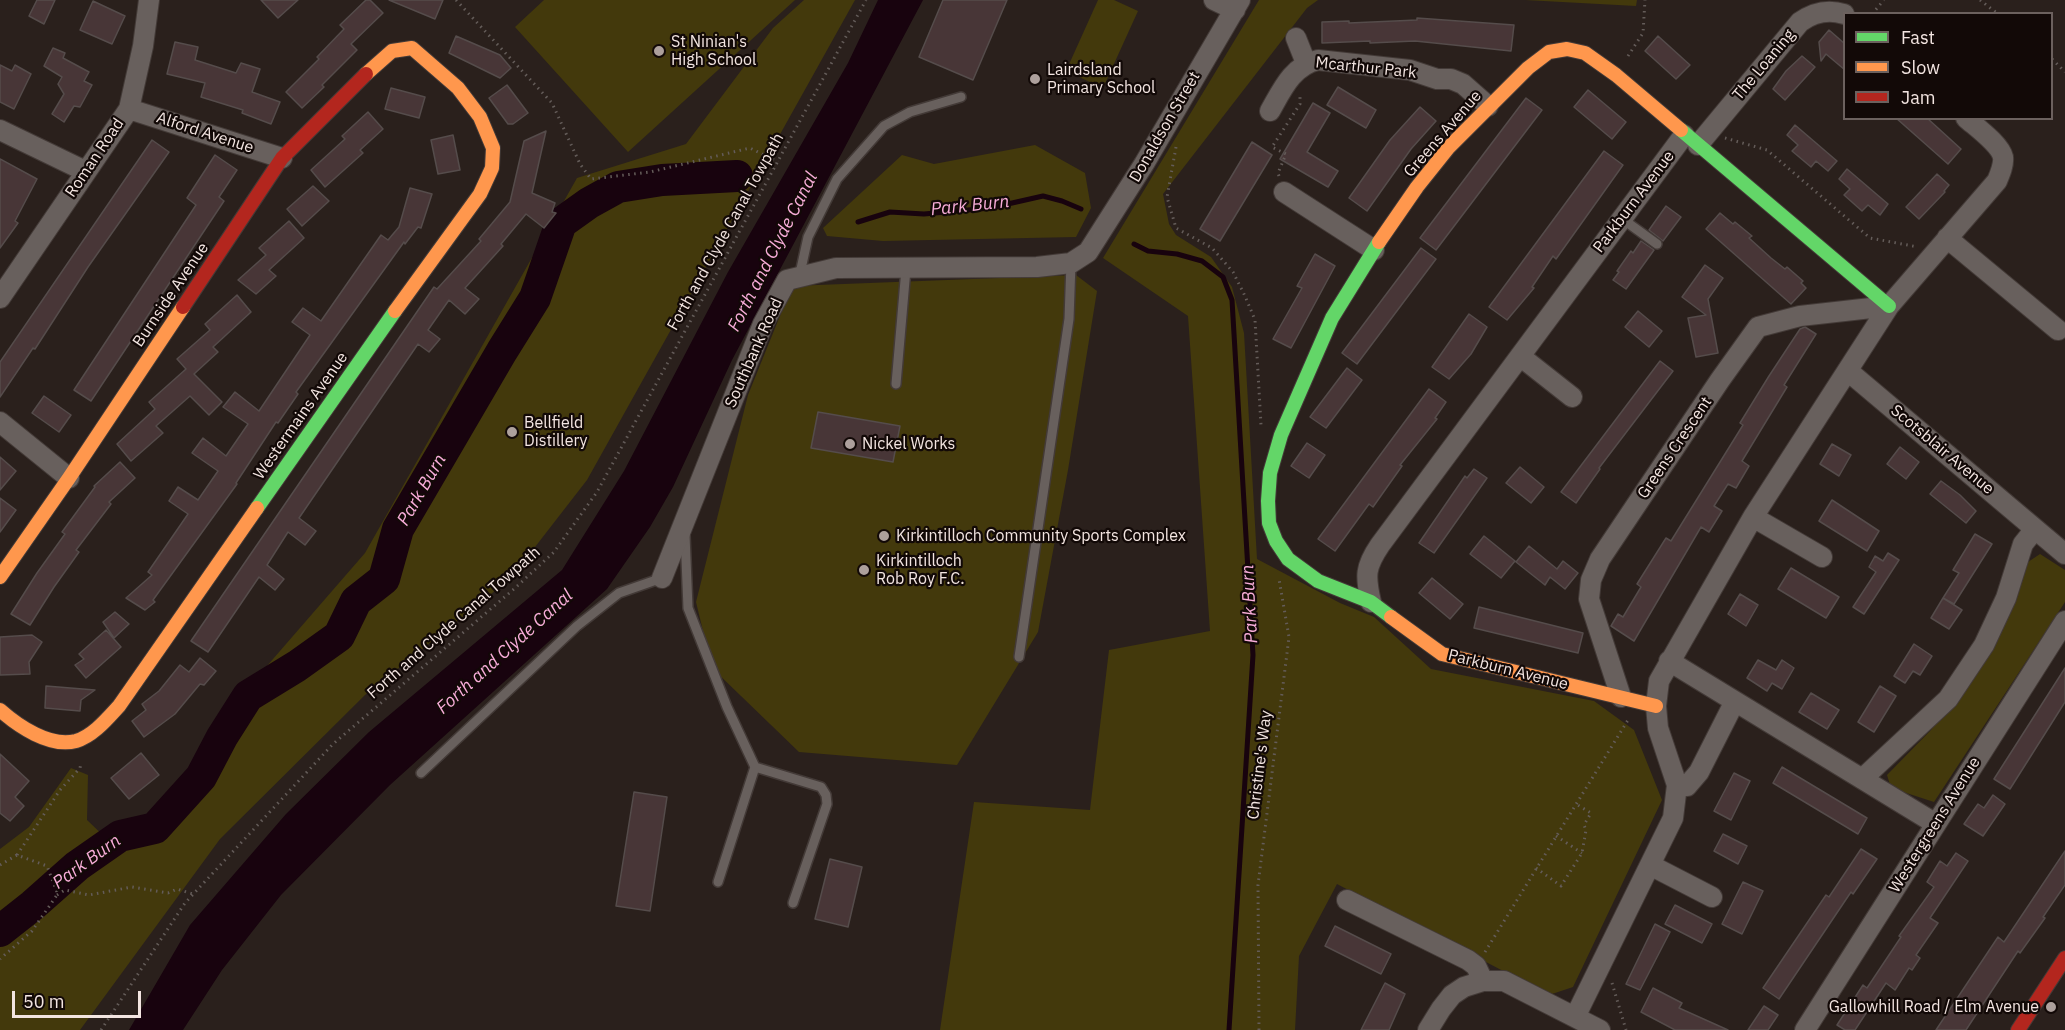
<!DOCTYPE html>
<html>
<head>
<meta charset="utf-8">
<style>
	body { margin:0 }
	#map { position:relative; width:2065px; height:1030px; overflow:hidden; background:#2a201c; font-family:"IBM Plex Sans",sans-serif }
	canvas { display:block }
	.legend { position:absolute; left:1843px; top:12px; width:210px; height:108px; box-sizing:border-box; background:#120907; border:2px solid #6c615e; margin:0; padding:8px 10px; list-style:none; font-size:18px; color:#f3e5e1 }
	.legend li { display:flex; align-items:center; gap:12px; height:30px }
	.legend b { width:30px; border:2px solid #6c615e }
	.scale { position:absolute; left:12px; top:991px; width:129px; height:27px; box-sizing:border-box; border:3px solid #f3e5e1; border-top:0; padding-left:8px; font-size:18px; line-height:21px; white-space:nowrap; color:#f3e5e1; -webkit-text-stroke:4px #120907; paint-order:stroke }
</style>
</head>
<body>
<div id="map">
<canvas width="2065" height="1030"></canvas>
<ul class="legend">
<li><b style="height:8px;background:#63d668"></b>Fast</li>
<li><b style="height:8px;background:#ff974d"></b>Slow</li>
<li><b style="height:8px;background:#b3261e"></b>Jam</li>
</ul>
<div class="scale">50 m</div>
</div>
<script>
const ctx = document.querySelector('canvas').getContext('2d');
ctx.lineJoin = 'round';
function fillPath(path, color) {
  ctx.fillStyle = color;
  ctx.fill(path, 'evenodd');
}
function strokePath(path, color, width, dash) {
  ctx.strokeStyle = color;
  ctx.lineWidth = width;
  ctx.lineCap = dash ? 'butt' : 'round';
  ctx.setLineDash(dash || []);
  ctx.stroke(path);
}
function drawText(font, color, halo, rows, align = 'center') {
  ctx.font = font + ' "IBM Plex Sans",sans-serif';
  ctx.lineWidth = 4.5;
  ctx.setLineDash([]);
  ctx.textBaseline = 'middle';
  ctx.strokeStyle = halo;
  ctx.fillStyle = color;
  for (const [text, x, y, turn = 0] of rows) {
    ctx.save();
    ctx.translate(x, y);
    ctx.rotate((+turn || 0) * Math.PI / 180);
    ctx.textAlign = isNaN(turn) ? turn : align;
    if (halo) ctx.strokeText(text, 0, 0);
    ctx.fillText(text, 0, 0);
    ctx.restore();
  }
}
const green = new Path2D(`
	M544 0H795L628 152 515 27Z
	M804 0H855L587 480 511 578 365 695 220 839 80 1030H0V849L29 827 71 768 88 775 87 820 108 840 176 796 214 727 365 553 577 178 686 144 773 28Z
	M1098 0H1114L1138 11 1103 88 1066 71Z
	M1259 0H1318L1307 8 1163 194 1169 224 1176 235 1211 257 1232 287 1244 333 1257 559 1340 603 1374 617 1431 669 1594 701 1634 730 1662 800 1573 987 1549 995 1337 884 1299 956 1295 1030H940L974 802 1090 810 1109 650 1210 631 1188 316 1103 258Z
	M1525 0H1637L1636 6Z
	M1035 145 1085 173 1091 208 1076 237 883 241 827 236 823 228 902 155 934 164Z
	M1076 275 1097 291 1068 470 1038 632 957 765 799 752 712 668 696 602 748 395 792 286Z
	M2040 554 2065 570V602L1934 802 1891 788 1887 775 1931 730 1982 658 2028 562Z`);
const water = new Path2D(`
	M878 0H923L732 360 673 487 650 527 607 589 390 785 281 895 222 970 183 1030H129L190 925 286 814 369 732 562 570 624 471 728 272 848 63Z`);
const stream = new Path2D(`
	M858 222 890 212 924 214 990 208 1043 196 1062 201 1081 209
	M1134 244 1148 251 1177 254 1202 261 1223 277 1232 300 1253 655 1229 1030`);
const river = new Path2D(`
	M0 931 33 905 77 866 120 836 155 828 201 777 222 737 248 696 297 666 339 636 356 601 384 579 398 529 502 351 535 298 561 223 589 203 618 187 662 180 737 176`);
const building = new Path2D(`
	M37 0H55L44 24 29 16Z
	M261 0H298L278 18Z
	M366 0H370L383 13 351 44 357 50 322 85 324 87 302 108 286 92 319 59 317 57 344 29 340 25Z
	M389 0H443L435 19Z
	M943 0H1007L973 80 919 57Z
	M93 1 125 16 112 44 80 30Z
	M1417 18 1514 25 1511 51 1415 41 1370 43V41L1322 43V22L1349 21V23L1417 20Z
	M1829 30 1845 44V70L1826 54 1821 61 1819 42Z
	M456 36 500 55 511 68 500 78 449 53Z
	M1658 36 1690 65 1676 79 1645 51Z
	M175 42 198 47 195 60 236 73 241 63 260 69 252 92 280 102 271 124 242 113 243 110 201 97 205 83 167 74Z
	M53 48 65 53 63 58 89 72 84 81 92 85 80 107 74 106 64 122 52 114 64 94 58 84 62 77 44 66Z
	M1802 56 1815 67 1785 100 1773 89 1786 71Z
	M0 65 12 71 15 65 31 74 14 109 0 102Z
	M507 85 528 113 513 124H508L489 98Z
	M1338 87 1376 110 1366 128 1327 105Z
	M391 88 425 97 419 118 385 109Z
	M1588 90 1626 122 1612 139 1574 107Z
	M1526 98 1542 110 1436 250 1420 238Z
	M1313 103 1330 113 1307 152 1338 171 1328 187 1280 159Z
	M1420 107 1436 121 1411 149 1367 211 1349 198 1390 140Z
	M368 112 383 129 360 150 363 153 325 187 311 170 345 139 342 136Z
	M1896 118H1927L1961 149 1948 164Z
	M1795 125 1837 161 1828 171 1816 161 1811 167 1792 151 1798 145 1787 135Z
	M546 131 532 193 555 203 552 212 556 213 544 228 526 214 501 244 503 246 465 288 479 299 465 314 449 300 428 330 440 339 429 352 418 344 299 518 316 531 305 545 288 532 267 565 284 579 275 590 259 577 208 652 191 641 434 287 437 289 481 241 479 239 510 202 524 141Z
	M453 135 460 170 438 174 431 140Z
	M152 140 169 152 88 267 35 349 33 348 0 397V362Z
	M1252 142 1272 155 1220 241 1200 229Z
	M1604 151 1623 165 1556 259 1553 256 1532 287 1534 288 1507 320 1489 307Z
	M215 155 237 170 219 197 224 201 91 401 74 390 196 205 187 198Z
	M0 159 37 179 15 221 18 223 0 248Z
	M1847 169 1888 204 1880 215 1868 205 1862 211 1844 195 1850 189 1839 179Z
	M1937 174 1949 185 1944 191 1945 192 1919 219 1906 207Z
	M313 186 329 201 302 226 287 209Z
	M410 188 432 194 421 228 418 227 405 244 404 242 296 392 298 394 278 423 276 422 236 483 237 484 153 600 155 602 145 610 126 598 152 575 148 572 188 514 169 501 178 487 198 500 218 471 192 453 203 438 226 456 248 424 223 407 235 392 259 411 310 335 292 322 303 308 321 321 381 235 388 240 399 227Z
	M1666 206 1681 217 1663 241 1649 230Z
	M1720 213 1733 224 1735 222 1752 236 1749 238 1771 258 1785 269 1787 267 1803 281 1801 283 1806 288 1791 304 1706 229Z
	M289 221 304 238 269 270 276 276 256 294 238 280 266 255 259 248Z
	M1641 241 1654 250 1626 289 1613 280 1619 272 1617 271 1631 251 1633 253Z
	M1421 248 1436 259 1357 364 1342 353Z
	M1315 254 1335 266 1291 348 1273 339 1302 288 1297 286Z
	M1705 265 1723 278 1708 299 1718 353 1696 357 1688 318 1706 315 1682 297Z
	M237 295 251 312 213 347 218 352 194 374 222 402 209 415 190 396 156 426 163 433 131 461 117 444 155 409 149 402 186 369 177 359 210 330 205 324Z
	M1638 311 1662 331 1649 347 1625 327Z
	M1469 314 1487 327 1471 354 1449 379 1432 367Z
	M1805 327 1816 334 1784 385 1787 387 1742 461 1749 466 1736 488 1728 484 1714 506 1722 511 1709 532 1701 527 1634 641 1611 626 1618 614 1623 617 1641 587 1637 584 1666 538 1671 541 1743 425 1740 423 1769 376 1800 329Z
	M1660 361 1673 371 1599 468 1600 469 1576 503 1561 492Z
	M1347 368 1362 380 1326 428 1310 417Z
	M1429 389 1446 402 1435 418 1437 419 1400 465 1402 466 1373 507 1369 504 1335 551 1318 539Z
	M44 396 71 415 59 432 32 413Z
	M818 412 900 426 893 462 811 448Z
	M1307 443 1325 455 1309 478 1291 466Z
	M1832 444 1851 455 1839 476 1820 464Z
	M1900 447 1919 462 1906 479 1887 464Z
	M0 457 16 471 0 490Z
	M120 462 135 478 109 502 111 504 76 550 79 552 54 587 30 625 11 614 37 573 65 534 62 532 95 487 94 486Z
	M1520 467 1544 487 1531 503 1506 483Z
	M1474 469 1487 478 1434 553 1419 543 1465 476 1467 478Z
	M1941 481 1960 495 1976 511 1966 523 1930 494Z
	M0 498 16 510 0 532Z
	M1832 500 1879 531 1867 551 1819 521Z
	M1975 534 1992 544 1954 604 1943 598 1959 573 1953 570Z
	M1484 536 1515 561 1501 578 1470 554Z
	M1529 546 1557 569 1563 561 1578 573 1565 589 1550 577 1545 585 1516 562Z
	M1888 553 1899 560 1864 614 1853 607 1876 572 1869 567 1875 556 1883 561Z
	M1791 568 1839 597 1826 618 1778 589Z
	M1432 578 1463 604 1450 619 1419 593Z
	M1740 594 1758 605 1746 626 1728 614Z
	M1943 598 1962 610 1949 629 1931 618Z
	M1479 607 1583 633 1578 653 1474 628Z
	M115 612 129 624 114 638 103 622Z
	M106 630 121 647 86 678 75 665 84 659 79 654Z
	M32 635 42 642 29 662 30 674 0 675V637Z
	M1914 644 1932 656 1920 675 1913 671 1905 683 1894 676Z
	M200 658 216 671 204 685 200 684 175 714 144 737 132 721 146 710 142 704 159 691 180 665 189 672Z
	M1758 660 1776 670 1782 660 1794 668 1782 689 1772 683 1767 691 1747 678Z
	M2065 668V702L2010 789 1994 779Z
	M46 686 95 690 81 700 80 711 45 708Z
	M1880 686 1896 696 1874 732 1858 722Z
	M1811 693 1839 710 1827 729 1799 712Z
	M141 753 159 775 129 799 111 778Z
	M0 754 29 781 15 797 24 806 10 821 0 813Z
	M1782 767 1867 818 1858 834 1773 783Z
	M1734 773 1750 781 1731 820 1714 811Z
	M634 792 667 797 650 911 616 906Z
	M1993 795 2005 804 1983 836 1964 824 1978 804 1984 808Z
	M1723 834 1747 846 1738 864 1714 851Z
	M1861 849 1877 859 1853 894 1851 892 1779 999 1763 988 1826 895 1829 897Z
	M2065 851V885L2043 917 2045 918 2020 953 2018 951 1966 1030H1936L1998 937 2004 942Z
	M1956 853 1968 861 1930 918 1938 923 1916 955 1920 958 1912 970 1909 968 1895 990 1886 983 1855 1030H1845L1837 1025 1863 985 1867 988 1901 937 1899 936 1934 887 1927 882 1940 861 1947 866Z
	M830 859 862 867 848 927 815 919Z
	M1743 882 1763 891 1742 934 1722 924Z
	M1675 905 1712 924 1702 943 1665 924Z
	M1655 924 1670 932 1640 990 1626 984Z
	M1335 926 1391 954 1381 974 1325 946Z
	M1385 983 1405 994 1389 1030H1361Z
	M1653 988 1682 1003 1679 1008 1728 1030H1675L1641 1012Z
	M1764 1006 1778 1015 1768 1030H1748Z`);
const path = new Path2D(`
	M456 0 552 103 580 164 591 179 650 172 750 148 778 162
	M1980 0 1998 14
	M1872 14 1884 0
	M1628 56 1643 33 1645 0
	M2052 59 2065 72
	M1725 138 1767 150 1870 238 1918 247
	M1176 147 1167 197 1176 228 1212 248 1233 272 1245 296 1255 320 1261 425
	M1279 176 1278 173 1286 154 1272 147 1300 104V95
	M1556 836 1582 853
	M17 855 60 790 80 768 81 763
	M0 865 17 855 47 866 57 892V895L32 931 0 959
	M1536 868 1561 886 1582 853 1586 830 1584 825 1591 813 1576 804
	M57 895 65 890 89 895 132 887 168 893 177 889 193 894
	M1485 952 1628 720
	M1612 983 1626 1030
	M101 1030 185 903 333 744 514 589 554 552 597 492 866 0
	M1259 1030 1258 885 1289 637 1279 579`);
const lane = new Path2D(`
	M1621 218 1657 244
	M799 278 808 237 837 179 884 126 910 112 961 97
	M896 384 906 269
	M685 535 688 608 727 707 755 767 718 882
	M1019 657 1069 319 1071 263
	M755 767 821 787 826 795 827 804 793 903
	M421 773 577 626 619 593 662 578`);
const street = new Path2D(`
	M1214 0 1235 10
	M1296 38 1306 63
	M129 109 282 158
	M1270 111C1282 90 1292 66 1318 60L1410 70 1437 79H1451L1463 84 1488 106
	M0 130 85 171
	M1698 145 1800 22C1814 12 1828 9 1844 14
	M1284 192 1374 250
	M1947 238 2058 330
	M0 298 129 109 143 46 149 0
	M1520 356 1572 397
	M1848 371 2065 554
	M0 422 69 478
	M1753 517 1822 557
	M662 578 763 324 787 280 836 268 1037 267 1071 263 1088 252 1144 164 1240 0
	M1371 602C1365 576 1365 567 1380 545L1684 135
	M1669 661 1936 824
	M1621 697 1589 599 1591 580 1600 559 1720 380 1758 327 1800 316 1889 306
	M1862 779 1948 699 1984 645 2006 598 2023 544 2035 529
	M1677 785 1687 786 1699 772 1734 703
	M1650 865 1712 897
	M1347 900 1468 960 1476 966 1483 981
	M1575 1017 1673 818 1677 785 1658 728 1656 706 1659 681 1753 517 1889 306 1997 181C2000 174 2004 165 2003 157 2000 144 1976 127 1966 118
	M1428 1030 1441 1009 1452 995 1464 987 1483 981H1504L1600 1030
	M1805 1030 2065 621`);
const fast = new Path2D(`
	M1681 130 1889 306
	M1379 242 1332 318 1281 435 1270 473 1268 501 1269 523 1276 541 1288 559 1318 581 1371 602 1391 617
	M257 508 395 311`);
const slow = new Path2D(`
	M366 74 392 51 412 48 458 88 480 117 493 148 492 168 480 194 395 311
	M1379 242 1417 187 1449 147 1528 68 1549 52 1567 49 1585 53 1616 75 1681 130
	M0 577 69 478 183 307
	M1391 617 1442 654 1656 706
	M0 710C18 726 50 748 76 741 93 736 107 719 119 706L257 508`);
const jam = new Path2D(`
	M183 307 282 158 366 74
	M2018 1030 2065 958`);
const markers = [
	[659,51,6,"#ada09c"],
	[1035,79,6,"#ada09c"],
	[512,432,6,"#ada09c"],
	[850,444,6,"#ada09c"],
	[884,536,6,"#ada09c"],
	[864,570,6,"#ada09c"],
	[2051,1007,6,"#ada09c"]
];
const poiNames = [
	["St Ninian's",671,42],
	["High School",671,60],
	["Lairdsland",1047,70],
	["Primary School",1047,88],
	["Bellfield",524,423],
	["Distillery",524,441],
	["Nickel Works",862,444],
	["Kirkintilloch Community Sports Complex",896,536],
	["Kirkintilloch",876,561],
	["Rob Roy F.C.",876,579],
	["Gallowhill Road / Elm Avenue",2039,1007,"right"]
];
const streetNames = [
	["The Loaning",1764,65,-50],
	["Mcarthur Park",1366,68,6],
	["Donaldson Street",1165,127,-60],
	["Alford Avenue",205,133,18],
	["Greens Avenue",1443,134,-49],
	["Roman Road",95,158,-56],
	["Parkburn Avenue",1634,202,-53],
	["Forth and Clyde Canal Towpath",726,232,-61],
	["Burnside Avenue",171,295,-56],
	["Southbank Road",754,353,-66],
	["Westermains Avenue",301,416,-55],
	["Greens Crescent",1675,448,-56],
	["Scotsblair Avenue",1942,450,40],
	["Forth and Clyde Canal Towpath",454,623,-41],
	["Parkburn Avenue",1508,670,14],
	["Christine's Way",1260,765,-83],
	["Westergreens Avenue",1935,825,-58]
];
const waterNames = [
	["Park Burn",970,206,-6],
	["Forth and Clyde Canal",773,252,-63],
	["Park Burn",422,490,-60],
	["Park Burn",1250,604,-93],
	["Forth and Clyde Canal",505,652,-42],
	["Park Burn",87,862,-36]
];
fillPath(green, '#43390c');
fillPath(water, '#18030e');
strokePath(stream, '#18030e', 5);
strokePath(river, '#18030e', 32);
fillPath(building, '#483637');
strokePath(building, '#554c4b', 1.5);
strokePath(lane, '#433a37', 12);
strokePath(street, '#433a37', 22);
strokePath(fast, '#433a37', 16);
strokePath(slow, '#433a37', 16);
strokePath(jam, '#433a37', 16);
strokePath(path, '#645c59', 3, [1.5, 4.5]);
strokePath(lane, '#68605d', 9);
strokePath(street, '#68605d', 20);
strokePath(fast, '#63d668', 14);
strokePath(slow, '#ff974d', 14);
strokePath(jam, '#b3261e', 14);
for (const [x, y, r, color] of markers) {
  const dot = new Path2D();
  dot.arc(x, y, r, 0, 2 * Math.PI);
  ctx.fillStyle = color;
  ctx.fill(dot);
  strokePath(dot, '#120907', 2);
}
drawText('16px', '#f3e5e1', '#120907', poiNames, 'left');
drawText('16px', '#f3e5e1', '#120907', streetNames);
drawText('italic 18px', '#f8add9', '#120907', waterNames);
</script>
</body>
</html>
